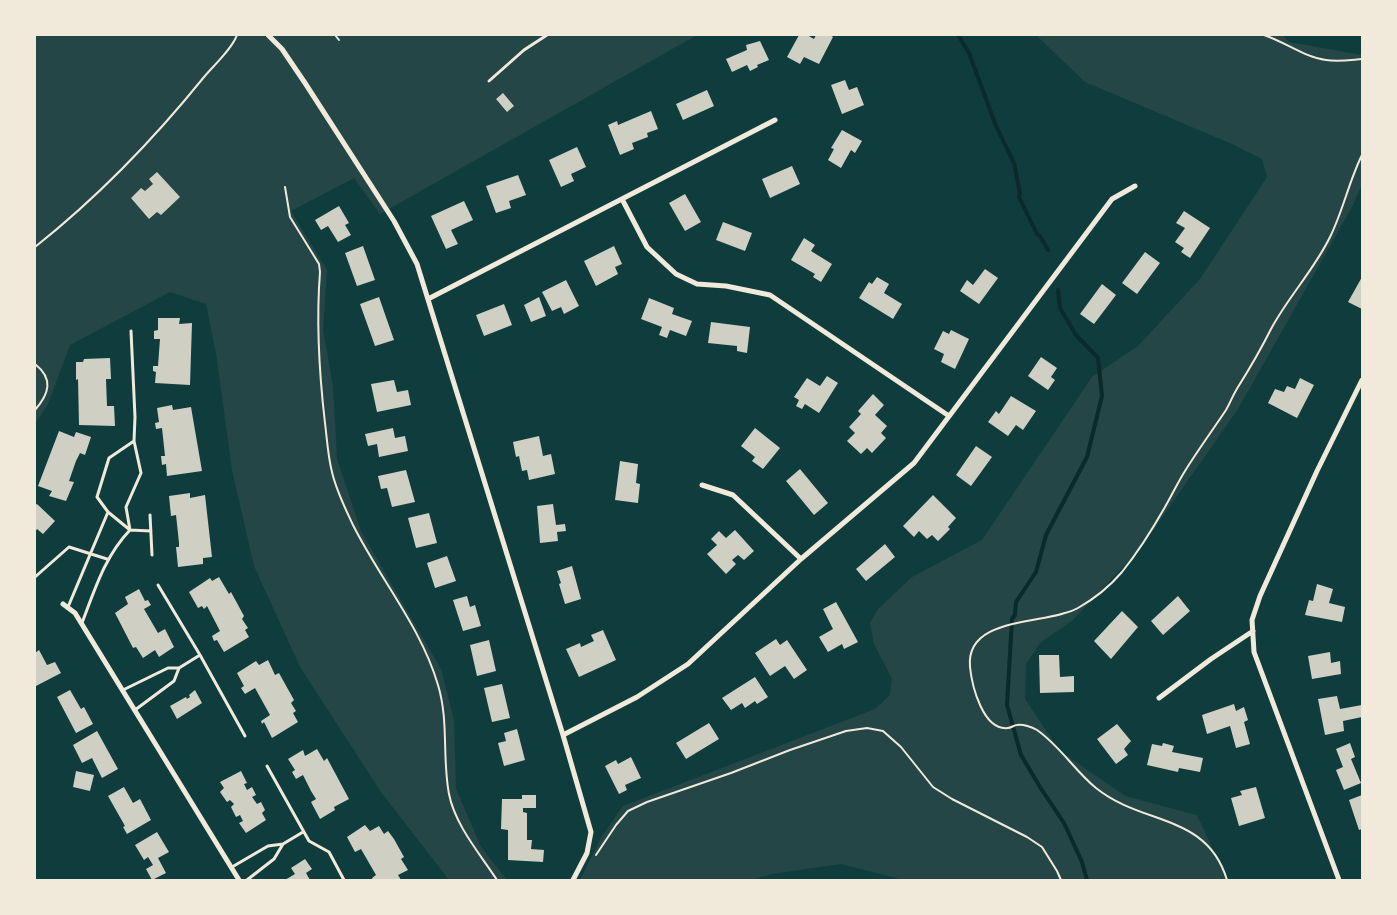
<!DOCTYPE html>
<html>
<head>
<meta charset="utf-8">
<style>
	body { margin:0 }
	#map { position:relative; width:1397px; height:915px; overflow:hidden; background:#0f3d3e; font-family:Commissioner,sans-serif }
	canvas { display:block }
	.frame { position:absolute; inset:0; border:36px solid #f1e9da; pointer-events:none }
</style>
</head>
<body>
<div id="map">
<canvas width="1397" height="915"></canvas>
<div class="frame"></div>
</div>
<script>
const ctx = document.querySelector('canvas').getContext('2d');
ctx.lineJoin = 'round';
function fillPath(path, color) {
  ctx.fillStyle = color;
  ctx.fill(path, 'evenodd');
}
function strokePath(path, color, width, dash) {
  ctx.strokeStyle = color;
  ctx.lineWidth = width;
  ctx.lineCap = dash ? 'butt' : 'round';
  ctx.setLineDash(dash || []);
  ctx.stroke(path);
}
const green = new Path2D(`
	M35 35H697L380 214 354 178 291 211 327 270 323 329 333 386 337 459 361 531 441 669 454 720 456 789 481 847 507 880H449L381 792 300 667 254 566 232 470 216 353 206 304 170 292 70 345 48 404 35 424Z
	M1036 35H1283L1289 42 1362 55V184L1352 207 1238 409 1140 549 1072 621 1041 642 1026 664 1025 699 1059 750 1125 796 1197 815 1227 880H904L841 864 772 874 751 880H580L602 836 623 806 875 709 890 695 892 679 874 644 870 623 878 609 912 577 982 540 1092 377 1138 346 1200 279 1267 177 1262 159 1232 144 1085 82Z`);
const stream = new Path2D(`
	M958 35 969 53 996 126 1014 163 1020 193 1019 197 1037 234 1040 236 1048 250
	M1058 290 1060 308 1076 335 1098 358 1102 396 1087 457 1046 535 1036 572 1016 602 1015 615 1012 619 1007 705 1021 755 1040 787 1064 823 1082 862 1087 880`);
const building = new Path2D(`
	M799 35H807L814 39 816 35H830L833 37 819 64 804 57 800 64 787 57Z
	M760 41 769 60 757 65 758 67 750 71 747 65 732 72 726 59 747 50 746 45Z
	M845 80 849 90 857 87 864 105 842 114 831 85Z
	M707 90 714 106 683 120 676 104Z
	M503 93 514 106 507 112 496 99Z
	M651 111 658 129 647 133 648 137 632 143 634 149 620 155 608 125 617 121 618 125Z
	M842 130 862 141 855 153 851 150 841 168 828 160 834 149 831 148Z
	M577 147 586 167 571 174 574 181 561 187 549 160Z
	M792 166 800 184 770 198 762 179Z
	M157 172 180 197 161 215 157 212 149 219 131 198 141 188 145 191 153 184 149 179Z
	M518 175 526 195 509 201 511 208 496 213 486 186Z
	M685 194 701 222 685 231 669 203Z
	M464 201 473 220 451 230 458 244 446 249 431 216Z
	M339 206 349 223 345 225 351 235 338 242 328 226 321 230 315 220Z
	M1184 211 1210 228 1190 258 1181 252 1184 248 1175 242 1185 228 1176 223Z
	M723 222 752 233 745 251 716 240Z
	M804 238 815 245 811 251 832 264 821 282 813 277 815 274 791 260Z
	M363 246 375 280 357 286 345 253Z
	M614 246 622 264 615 267 618 274 596 286 584 261Z
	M1145 252 1160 263 1137 294 1122 283Z
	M985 269 998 278 979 304 960 291 967 280 973 285Z
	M877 277 889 284 884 293 902 304 893 319 859 298 869 282 872 284Z
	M1362 277V309L1348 302Z
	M566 280 579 306 564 314 561 307 552 311 542 292Z
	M1102 284 1116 295 1094 324 1080 314Z
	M379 297 394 340 375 346 360 304Z
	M539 297 546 316 531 322 524 305Z
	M649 298 674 308 672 314 692 321 686 336 670 330 667 338 659 335 662 327 641 319Z
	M504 304 512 325 484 336 476 315Z
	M158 318H180L179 324 192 323 190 385 155 383 156 372 153 371V366H158L160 339H154V331L158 330Z
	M711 322 750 327 747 353 737 351V346L708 343Z
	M951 330 969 339 955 369 941 362 944 354 934 349 943 331 949 334Z
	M1041 357 1057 368 1051 377 1055 380 1048 390 1028 376Z
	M110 358 111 379H106L107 406H114L115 426 79 425 78 379 76 380V362H83L84 359Z
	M827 376 838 383 819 413 805 404 802 409 796 406 799 400 794 397 807 378 820 386Z
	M1300 378 1314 385 1297 418 1268 403 1275 389 1284 392 1287 386 1295 389Z
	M394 380 397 392 408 390 411 405 377 412 371 384Z
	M873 394 884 405 875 415 887 426 881 433 886 438 872 453 867 448 861 454 847 441 855 433 849 427 861 414 858 411Z
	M1011 396 1036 411 1023 430 1016 425 1008 436 988 422 996 411 999 414Z
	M172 405 173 410 191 407 202 471 167 476 166 464 162 465 161 456H165L162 428 156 429 155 423 159 422 157 408Z
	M393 428 395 438 405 436 408 451 379 457 377 444 368 446 365 434Z
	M755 428 780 448 763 469 752 461 755 457 741 446Z
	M59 431 74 437 76 432 91 437 85 455 80 453 76 461 69 481 74 482 66 501 49 496 52 491 38 486Z
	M539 436 543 456 551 454 555 474 529 480 527 470 522 471 519 456 516 457 513 442Z
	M976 446 992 457 971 486 956 475Z
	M620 461 638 464 636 483 640 484 638 503 615 500Z
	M800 469 828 503 814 515 786 481Z
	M406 470 415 502 392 507 387 488 381 489 378 476Z
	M190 493V498L205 495 212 557 203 558V564L178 567 176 547H179V543L177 524 176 515 171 516 169 496Z
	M933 495 956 518 948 527 950 529 938 541 932 535 927 539 919 531 914 537 903 526Z
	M37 504 55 521 43 534 37 529 35 532V505Z
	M553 504 556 525 565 524 566 531 557 532 558 541 540 543 537 506Z
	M429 513 437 543 416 548 408 518Z
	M735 530 754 551 744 560 738 555 732 560 736 564 726 574 707 554 717 545 711 539 719 531 726 538Z
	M885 544 895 557 866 581 856 569Z
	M447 556 456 581 435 588 427 563Z
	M572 566 581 599 565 604 559 584 561 583 557 571Z
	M219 577 229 594 231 592 244 616 242 619 248 628 245 630 249 637 224 652 217 640 214 641 212 636 220 631 207 606 204 609 202 606 198 608 189 592 210 578 212 581Z
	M1317 584 1333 589 1329 603 1345 607 1342 622 1305 615 1309 600 1313 601Z
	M139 589 145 601 148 600 151 605 144 609 158 633 165 629 174 647 159 657 155 650 143 658 136 647 133 648 115 613 128 604 125 597Z
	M467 596 470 607 475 605 481 626 463 631 453 600Z
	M1178 596 1190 611 1163 635 1151 621Z
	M836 602 858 642 844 649 842 644 828 652 819 637 833 629 823 609Z
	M1122 611 1138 627 1111 659 1094 641Z
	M603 630 616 660 579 677 566 649 580 643 581 647 594 641 591 635Z
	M776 639 780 645 787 640 807 670 794 679 785 666 770 676 755 653Z
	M489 640 496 671 477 676 470 645Z
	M39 650 47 665 55 662 61 673 36 686 35 653Z
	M1330 652 1331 663 1340 661 1341 674 1312 679 1308 656Z
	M1039 655H1059L1060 677 1074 676V692L1040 693Z
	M268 660 275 675 279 673 294 700 291 703 296 711 293 713 298 722 272 738 264 722 262 724 261 721 270 715 255 688 245 694 241 688 244 686 237 673 256 661 259 665Z
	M755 677 768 697 757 704 755 701 745 708 742 703 731 710 722 698Z
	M502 684 510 718 492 722 484 688Z
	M70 690 81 709 84 707 93 724 76 733 57 697Z
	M195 690 202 703 177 719 170 706 186 697 187 699 190 697 189 695Z
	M1337 696 1340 709 1362 705V717L1343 721 1344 731 1325 735 1318 699Z
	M1234 704 1236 711 1244 707 1248 720 1244 722 1250 744 1236 748 1230 726 1207 734 1202 715Z
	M709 723 719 739 686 759 676 743Z
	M1117 724 1131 741 1124 749 1128 755 1116 764 1097 739Z
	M517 729 525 760 504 766 498 743 506 741 504 733Z
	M97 731 118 769 102 778 92 758 82 763 73 745Z
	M1163 743 1174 746 1172 752 1203 758 1200 772 1179 768 1178 772 1147 765 1152 744 1162 746Z
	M1350 743 1355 757 1351 759 1361 783 1344 790 1336 770 1343 767 1336 749Z
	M317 749 324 761 327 758 349 799 334 807 335 810 320 819 311 802 316 799 311 791 303 775 296 779 292 772 295 770 288 759 303 750 305 756Z
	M631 757 641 778 625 785 627 790 619 794 605 766 616 760 618 764Z
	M76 771 94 775 90 791 73 787Z
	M241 771 247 783 244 784 247 790 252 787 256 795 252 797 257 804 261 802 265 810 262 813 266 820 246 833 239 823 243 821 240 815 236 817 231 807 234 804 230 800 227 802 220 792 224 788 220 782Z
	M124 787 133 803 140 799 151 820 127 834 123 827 125 826 108 796Z
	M1256 787 1265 818 1239 826 1231 798 1242 795 1240 791Z
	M522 795H536V808H523V812L527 813V840H532L531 849 544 850 543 862 508 860V830L501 829 502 799H522Z
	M1362 795V829L1359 830 1349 800Z
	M365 825 370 831 379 826 384 834 388 831 394 839 404 857 401 859 408 870 398 875 401 880H373L372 878 376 875 361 849 355 852 347 837Z
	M157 832 169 852 158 858 166 873 152 880 146 869 153 865 148 857 144 860 135 845Z
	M305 859 312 869 306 873 310 880H285L295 874 291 868Z`);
const path = new Path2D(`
	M335 35 339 40
	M1264 35C1285 42 1304 57 1326 60 1338 62 1350 60 1362 59
	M285 187 290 217 319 264 320 272C316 323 319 372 325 423 327 439 328 457 332 472 336 490 345 508 353 525 380 579 421 627 438 685 449 721 442 758 449 794 455 825 480 854 497 880
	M35 247C98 197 154 139 204 77 214 65 232 49 237 35
	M35 364C54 379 49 394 35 410
	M596 855 616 825 628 811 647 802 731 773 790 750 846 731 867 728 883 731 901 747 933 787 952 799 1027 837 1042 847 1057 871 1061 880
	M1227 880C1207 813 1143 826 1096 788 1075 771 1060 746 1037 730 1032 727 1023 724 1017 725 1014 725 1011 728 1008 728 983 731 972 686 970 667 965 615 1048 625 1078 608 1094 599 1110 586 1122 572 1138 552 1152 530 1165 507 1172 495 1178 482 1185 471 1198 450 1212 431 1226 410 1230 403 1233 395 1238 387 1250 368 1261 349 1271 329 1288 297 1314 270 1330 237 1343 211 1349 181 1362 155`);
const service = new Path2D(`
	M489 81 524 50 547 35
	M108 512 130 530 151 531
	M150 515 152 555
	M35 577 69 547 107 559
	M158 585 200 655 245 736
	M68 607 108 512 97 497 109 458 134 441
	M82 623C95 589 105 556 130 530L126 507 141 473 134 441 135 417 131 331
	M123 690 168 668H179L200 655
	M135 710 174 681 179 668
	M267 766 309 841 329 852 344 880
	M232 867 268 846 283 844 303 832
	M247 880 274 859 283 844`);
const minor = new Path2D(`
	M268 35 282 49 305 83 394 221 417 264 563 735 591 832 587 853 573 880
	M622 199 647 247 676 274 697 284 726 286 770 295 949 416
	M428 299 775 120
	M702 485 733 495 801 559
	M63 604 75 613 239 880
	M1159 698 1211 659 1253 631
	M563 735 637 697 688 664 801 559 914 463 1112 199 1135 186
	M1339 880 1254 652 1252 620 1260 596 1317 471 1362 380`);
fillPath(green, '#244646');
strokePath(stream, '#0a2a2b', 4);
fillPath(building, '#cfcfc3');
strokePath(path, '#f1e9da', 2);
strokePath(service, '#f1e9da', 3);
strokePath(minor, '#f1e9da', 5);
</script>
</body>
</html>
